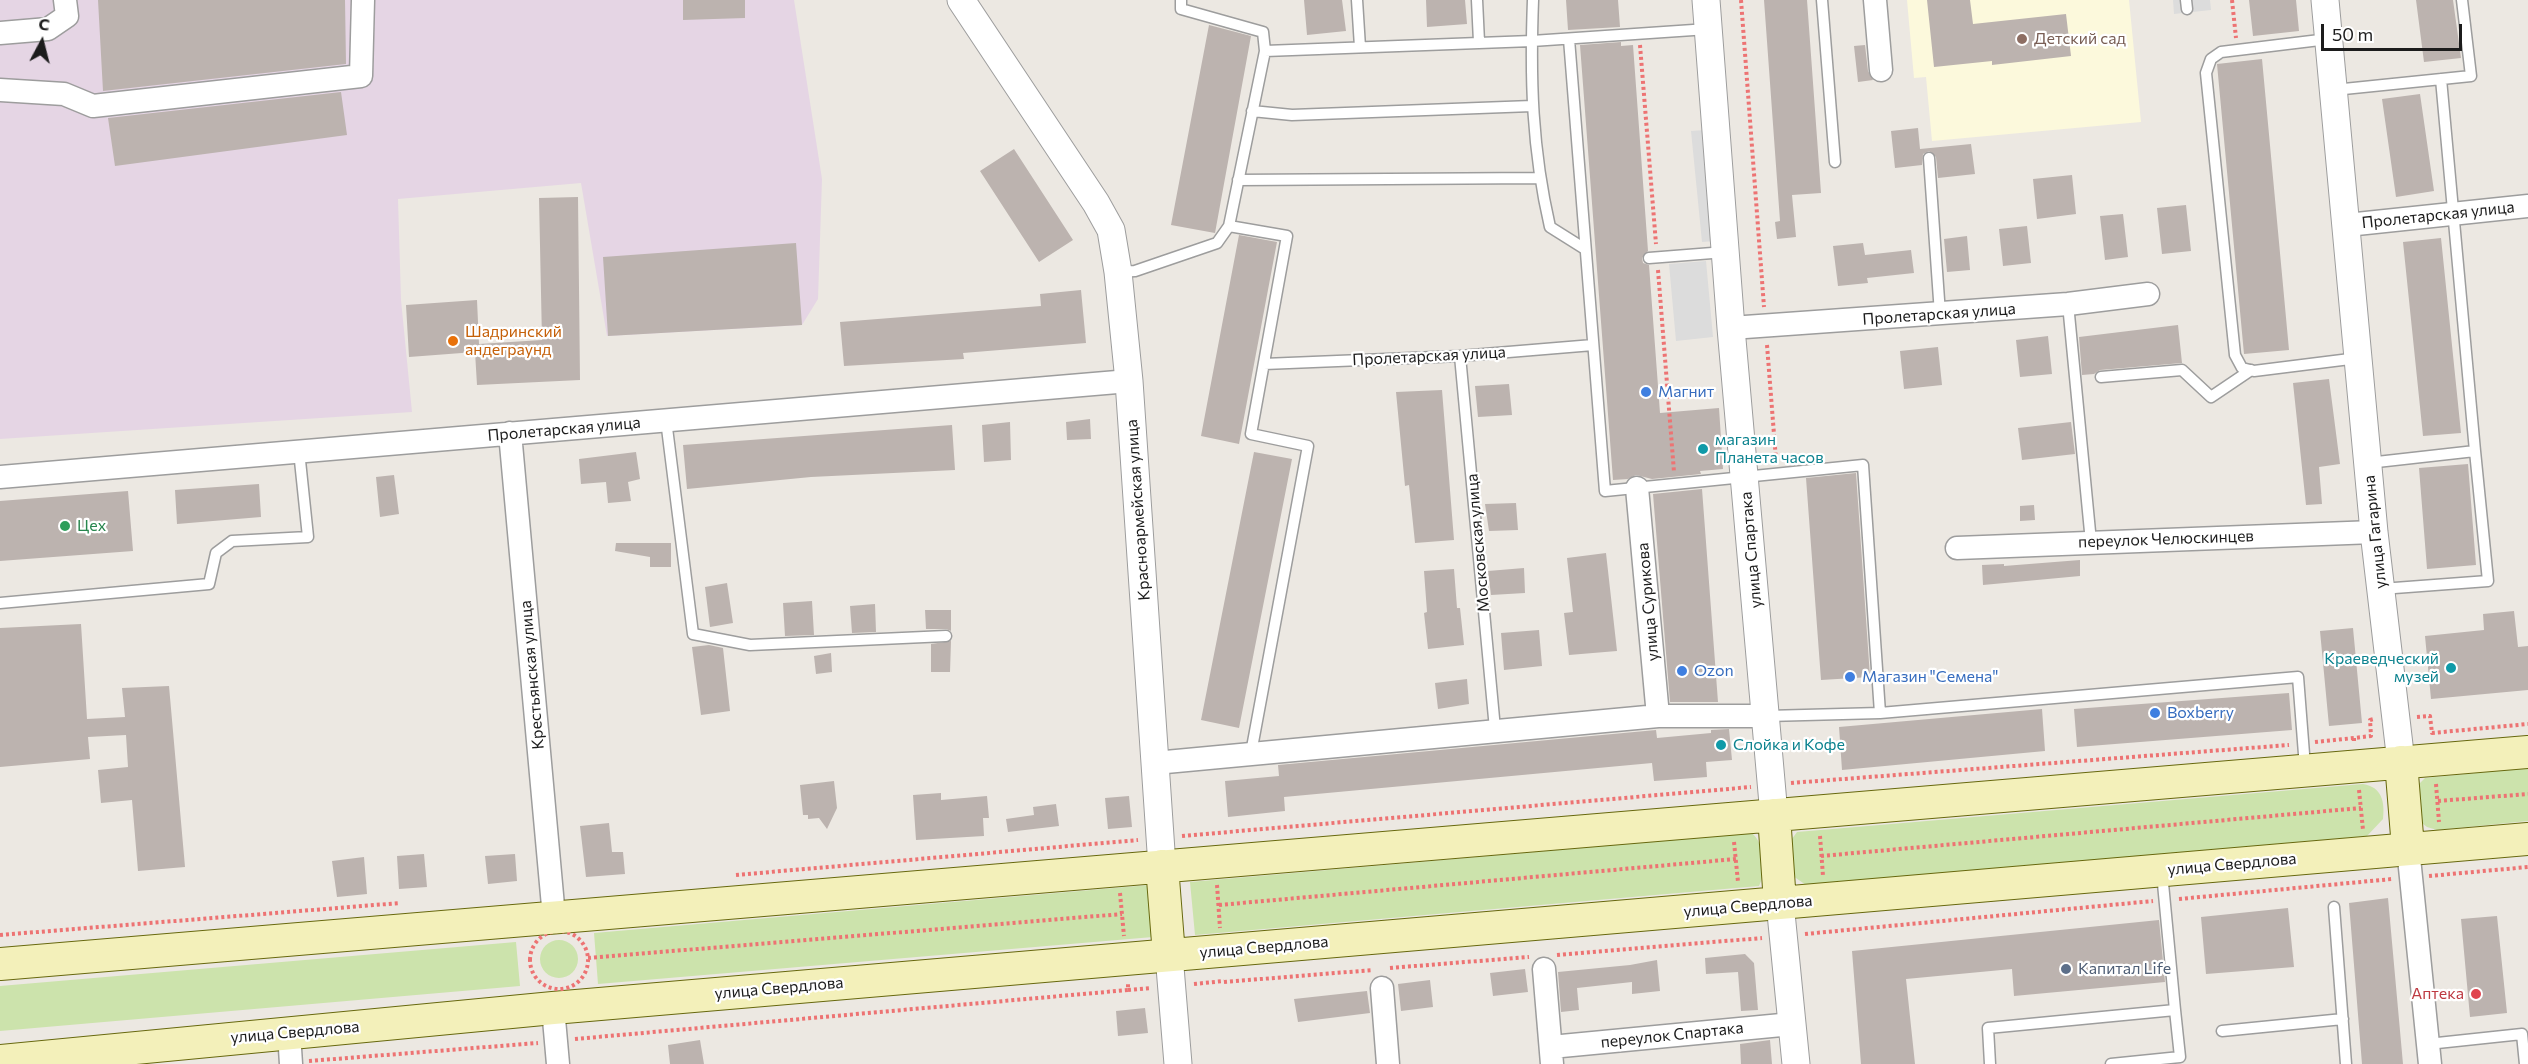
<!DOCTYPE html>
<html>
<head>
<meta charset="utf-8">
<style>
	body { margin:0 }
	#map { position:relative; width:2528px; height:1064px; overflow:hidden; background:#ece8e2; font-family:Commissioner,sans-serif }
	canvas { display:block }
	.north { position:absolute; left:12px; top:12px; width:60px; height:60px; -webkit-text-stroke:4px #fff; paint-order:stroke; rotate:7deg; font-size:16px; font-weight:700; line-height:24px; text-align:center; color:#1c1c1c }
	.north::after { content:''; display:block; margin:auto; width:21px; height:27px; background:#1c1c1c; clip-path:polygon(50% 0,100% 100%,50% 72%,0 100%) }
	.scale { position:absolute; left:2321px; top:24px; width:141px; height:27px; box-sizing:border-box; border:3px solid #1c1c1c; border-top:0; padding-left:8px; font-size:18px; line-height:21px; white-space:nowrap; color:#1c1c1c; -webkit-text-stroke:4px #fff; paint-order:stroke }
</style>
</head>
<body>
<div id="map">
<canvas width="2528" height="1064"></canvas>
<div class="north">С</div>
<div class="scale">50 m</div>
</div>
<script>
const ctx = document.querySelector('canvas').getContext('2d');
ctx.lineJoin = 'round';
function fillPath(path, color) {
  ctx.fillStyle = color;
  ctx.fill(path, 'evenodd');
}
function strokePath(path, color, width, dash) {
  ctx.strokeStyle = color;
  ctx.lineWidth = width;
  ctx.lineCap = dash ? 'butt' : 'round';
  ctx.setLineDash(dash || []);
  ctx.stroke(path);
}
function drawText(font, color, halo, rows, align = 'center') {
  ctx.font = font + ' Commissioner,sans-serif';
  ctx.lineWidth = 4.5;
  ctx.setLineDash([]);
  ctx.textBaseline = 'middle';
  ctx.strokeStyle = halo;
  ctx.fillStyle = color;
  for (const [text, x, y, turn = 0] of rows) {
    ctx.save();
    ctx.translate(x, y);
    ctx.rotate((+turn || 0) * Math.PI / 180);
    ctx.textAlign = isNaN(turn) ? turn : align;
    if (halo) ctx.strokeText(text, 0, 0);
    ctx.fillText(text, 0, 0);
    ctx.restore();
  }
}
const industrial = new Path2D(`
	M0 0H794L822 179 818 299 802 325 607 336 581 183 398 199 401 300 412 412 0 439Z`);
const education = new Path2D(`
	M1907 0H2129L2141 122 1932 141 1926 77 1914 78Z`);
const grass = new Path2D(`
	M2528 768V821L2437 830 2427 827 2418 820 2415 788 2425 778Z
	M2363 784C2382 787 2385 802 2383 819L2367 836 1806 885 1793 876 1789 843 1797 832Z
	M1752 833C1765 845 1767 871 1759 886L1195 935 1190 882Z
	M1149 885 1153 937 598 984 594 933Z
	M540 959a19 19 0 1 1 38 0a19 19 0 1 1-38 0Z
	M516 942 520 986 0 1031V986Z`);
const parking = new Path2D(`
	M2173 0H2210L2211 10 2174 14Z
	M1705 130 1715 241 1702 242 1691 131Z
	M1706 261 1713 337 1676 341 1669 264Z`);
const building = new Path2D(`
	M98 0H345L346 64 103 91Z
	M683 0H745V18L683 20Z
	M1304 0H1342L1346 31 1307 35Z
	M1426 0H1465L1467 24 1427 27Z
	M1566 0H1618L1620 27 1568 30Z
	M1764 0H1807L1821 193 1792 195 1796 237 1777 239 1775 222 1780 221Z
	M1927 0H1970L1973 24 2066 14 2071 56 1992 65V61L1934 67Z
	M2249 0H2296L2299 31 2253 36Z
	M2416 0H2453L2461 58 2424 62Z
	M1209 25 1251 36 1215 233 1171 225Z
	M1621 42V46L1633 45 1648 251 1642 258 1643 263 1649 265 1660 413 1719 408 1723 469 1700 471 1701 474 1652 479 1636 475 1628 479 1613 480 1580 45Z
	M1865 45 1868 71 1873 80 1858 82 1854 46Z
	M2262 59 2289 350 2244 354 2217 64Z
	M341 92 347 135 115 166 108 118Z
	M2420 94 2434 191 2396 197 2382 99Z
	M1918 128 1920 149 1971 144 1975 174 1938 178 1936 157 1929 151 1923 154 1922 165 1895 168 1891 131Z
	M1014 149 1073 240 1039 262 980 171Z
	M2072 175 2076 214 2037 219 2033 179Z
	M578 197 580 380 477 385 475 352 409 357 406 305 477 300 479 344 542 340 539 198Z
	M2186 205 2191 251 2162 254 2157 208Z
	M2123 214 2128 257 2105 260 2100 216Z
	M2027 226 2031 263 2003 266 1999 229Z
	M1239 235 1277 242 1239 444 1201 436Z
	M1967 236 1970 270 1947 272 1944 239Z
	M2441 238 2461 433 2423 436 2403 242Z
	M796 243 802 325 608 336 603 257Z
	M1863 243 1865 255 1911 250 1914 273 1867 278 1868 283 1838 286 1833 246Z
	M1081 290 1086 343 963 353 964 359 844 366 840 322 1041 306 1040 294Z
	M2178 325 2182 363 2100 370 2094 374 2082 375 2079 337Z
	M2048 336 2052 374 2020 377 2016 340Z
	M1938 347 1942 385 1904 389 1900 351Z
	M2329 379 2340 464 2319 467 2322 504 2306 505 2293 383Z
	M1509 384 1512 415 1478 417 1475 386Z
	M1442 390 1454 540 1415 543 1409 485 1405 486 1396 392Z
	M1090 419 1091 439 1067 440 1066 422Z
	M1010 422 1011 460 984 462 982 425Z
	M2071 422 2075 454 2022 460 2018 428Z
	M952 425 955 470 811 477 687 489 683 445Z
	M636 452 640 479 628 482 631 501 608 503 606 482 581 484 579 459Z
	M1254 452 1292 459 1239 728 1201 720Z
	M2468 464 2476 565 2427 569 2419 468Z
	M1856 473 1870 677 1821 680 1806 478Z
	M394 475 399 514 380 517 376 477Z
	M259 484 261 517 177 524 175 490Z
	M1702 489 1718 702H1670L1653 494Z
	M128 491 133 551 0 561V501Z
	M1516 503 1518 530 1489 531 1485 504Z
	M2034 505 2035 520 2020 521V506Z
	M616 543H671V567H650V557L615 551Z
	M1606 553 1617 651 1569 655 1564 613 1573 612 1567 558Z
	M2080 560V576L1983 585 1982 565 2004 564V566Z
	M1524 568 1525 593 1491 595 1488 571Z
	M1454 569 1457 608H1460L1464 645 1428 649 1424 613 1427 612 1424 571Z
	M727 583 733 623 710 627 705 587Z
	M812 601 814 635 785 636 783 603Z
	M875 604 876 632 852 633 850 606Z
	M925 610H951V631L946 629H926Z
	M2514 611 2518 647 2528 646V690L2431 699 2425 636 2484 630 2483 614Z
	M81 624 87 719 125 717 122 688 169 686 185 867 138 871 132 800 101 803 98 770 128 767 126 735 88 737 90 759 0 767V628Z
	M2353 628 2362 723 2329 726 2320 631Z
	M1539 630 1542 666 1504 670 1501 633Z
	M951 641 950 672H931V644Z
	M709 645 723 648 730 711 701 715 692 647Z
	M831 653 832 672 816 674 814 656Z
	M1467 679 1469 704 1438 709 1435 683Z
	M2289 693 2292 730 2077 747 2074 709Z
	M2042 709 2045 751 1842 770 1839 727Z
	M1729 729 1732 760 1706 762 1707 777 1654 781 1652 763 1284 797 1285 811 1228 817 1225 781 1279 776 1278 765 1656 730 1657 738 1711 733V730Z
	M834 781 837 808 827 829 819 818 808 819V815H803L800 785Z
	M941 793V800L987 796 989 818H983L984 836 916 840 913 795Z
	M1129 796 1132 827 1108 829 1105 798Z
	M1056 804 1059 826 1008 832 1006 819 1034 815 1033 807Z
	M609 823 612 852H623L625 874 586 877 580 826Z
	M424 854 427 887 399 889 397 856Z
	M515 854 517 881 488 884 485 856Z
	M364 857 367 894 337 897 332 861Z
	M2388 898 2403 1064H2362L2349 903Z
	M2288 908 2294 967 2206 974 2201 917Z
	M2497 916 2507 1013 2470 1017 2461 919Z
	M2159 920 2165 982 2014 996 2012 969 1906 979 1915 1064H1861L1852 951Z
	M1745 954 1754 963 1758 1010 1741 1011 1738 972 1706 974 1705 958Z
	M1657 960 1660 991 1632 994V982L1577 988 1579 1010 1561 1012 1558 972 1630 965Z
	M1525 969 1528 992 1493 996 1490 973Z
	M1430 980 1433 1007 1401 1011 1398 984Z
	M1367 991 1370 1013 1298 1022 1294 999Z
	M1145 1008 1148 1033 1118 1036 1116 1011Z
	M700 1040 704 1064H670L668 1045Z
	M1770 1040 1772 1064H1741L1740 1044Z`);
const path = new Path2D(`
	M1741 0 1764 307
	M2232 0 2236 38
	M1640 45 1656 244
	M1658 270 1674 472
	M1767 345 1776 460
	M2417 717 2430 716 2432 733 2528 724
	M2354 741V738L2371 736 2370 720 2374 719
	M2315 742 2354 738
	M1791 783 2289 745
	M2436 784 2439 822
	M2359 790 2363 830
	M2438 801 2528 794
	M1182 836 1751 787
	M1820 836 1823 876
	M1734 842 1738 882
	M1821 856 2361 808
	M736 875 1138 840
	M2429 876 2528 867
	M1217 885 1220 928
	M1120 893 1124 936
	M2179 899 2392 879
	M1219 905 1736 859
	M530 960a29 29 0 1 1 58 0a29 29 0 1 1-58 0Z
	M1805 934 2153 901
	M0 935 400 903
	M1557 955 1762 938
	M588 958 1122 914
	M1390 968 1529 957
	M1224 982 1373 970
	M1194 984 1224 981
	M1128 990 1151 988
	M575 1039 1128 990V982
	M309 1061 538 1043`);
const service = new Path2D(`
	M1181 0V9L1263 32 1265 51
	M1357 0 1360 47
	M1477 0 1479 42
	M1533 0C1530 79 1532 149 1550 227L1585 249
	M1822 0 1835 162
	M2186 0 2187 9
	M1569 39 1605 491 1863 465 1880 713
	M2328 39 2221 52 2211 59 2206 73 2235 355 2242 368 2254 371 2358 358
	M2441 79 2475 451
	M2334 90 2471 76 2462 0
	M1252 111 1292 115 1532 106
	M1929 158 1940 314
	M1238 180 1539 178
	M1649 258 1725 252
	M1118 272 1135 271 1217 243 1229 226
	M2068 304 2091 542
	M1460 356 1495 729
	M1264 364 1460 356 1593 345
	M2101 377 2182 370 2211 397 2251 370
	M666 420 693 634 750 645 946 636
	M2368 463 2475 451 2488 581 2381 589
	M0 603 209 584 216 553 232 541 308 537 299 451
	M1767 716 1880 713 2298 677 2305 767
	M1251 753 1308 446 1251 434 1287 236 1229 226 1265 51 1532 41 1708 29
	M2334 907 2346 1064
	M2222 1031 2343 1019
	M2428 1044 2522 1034 2525 1064
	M1990 1064 1988 1028 2175 1010 2162 873
	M2111 1064 2180 1057 2175 1010`);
const minor = new Path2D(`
	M1875 0 1881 70
	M0 33 48 29 67 16 65 0
	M0 90 64 94 93 106 361 76 363 0
	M2347 225 2528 206
	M1731 328 2068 304 2148 294
	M510 433 554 917
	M0 477 1129 381
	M1637 488 1658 716
	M1957 548 2374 532
	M1155 763 1658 716H1765
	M2408 848 2430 1064
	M1544 969 1552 1064
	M1382 988 1388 1064
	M553 1008 558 1064
	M289 1033 291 1064
	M1551 1047 1792 1024`);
const tertiary = new Path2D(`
	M961 0 1096 203 1111 230 1118 272 1129 381 1162 866
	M1706 0 1731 328 1774 815
	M2325 0 2374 532 2401 762
	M1780 903 1796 1064
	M1169 955 1178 1064`);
const secondary = new Path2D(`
	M2401 762 2408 848
	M1774 815 1780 903
	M1162 866 1169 955
	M0 964 2528 752
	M0 1061 553 1008 2528 839`);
const markers = [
	[2022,39,6,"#8d6e63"],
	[453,341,6,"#e8710a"],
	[1646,392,6,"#3f7fe0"],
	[1703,449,6,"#0f9aa8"],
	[65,526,6,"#2e9e5b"],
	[2451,668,6,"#0f9aa8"],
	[1682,671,6,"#3f7fe0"],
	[1850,677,6,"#3f7fe0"],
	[2155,713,6,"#3f7fe0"],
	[1721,745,6,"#0f9aa8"],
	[2066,969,6,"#5c6f8a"],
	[2476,994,6,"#e0444e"]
];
const educationNames = [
	["Детский сад",2034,39]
];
const streetNames = [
	["Пролетарская улица",2438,215,-6],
	["Пролетарская улица",1939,314,-4],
	["Пролетарская улица",1429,356,-3],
	["Пролетарская улица",564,429,-5],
	["Красноармейская улица",1138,510,-94],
	["улица Гагарина",2375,532,-96],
	["переулок Челюскинцев",2166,539,-2],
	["Московская улица",1478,543,-95],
	["улица Спартака",1751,550,-95],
	["улица Сурикова",1648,602,-95],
	["Крестьянская улица",532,675,-95],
	["улица Свердлова",2232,864,-5],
	["улица Свердлова",1748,906,-5],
	["улица Свердлова",1264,947,-5],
	["улица Свердлова",779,988,-5],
	["улица Свердлова",295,1032,-5],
	["переулок Спартака",1672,1035,-6]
];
const foodNames = [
	["Шадринский",465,332],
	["андеграунд",465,350]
];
const shopNames = [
	["Магнит",1658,392],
	["Ozon",1694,671],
	["Магазин \"Семена\"",1862,677],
	["Boxberry",2167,713]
];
const cultureNames = [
	["магазин",1715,440],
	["Планета часов",1715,458],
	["Краеведческий",2439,659,"right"],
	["музей",2439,677,"right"],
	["Слойка и Кофе",1733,745]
];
const leisureNames = [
	["Цех",77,526]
];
const serviceNames = [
	["Капитал Life",2078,969]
];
const healthNames = [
	["Аптека",2464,994]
];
fillPath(industrial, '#e5d5e4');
fillPath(education, '#fcf9dc');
fillPath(grass, '#cce3ac');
fillPath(parking, '#dcdcdc');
fillPath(building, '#bcb3af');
strokePath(service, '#9d9d9d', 13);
strokePath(minor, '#9d9d9d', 25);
strokePath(tertiary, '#9d9d9d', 29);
strokePath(secondary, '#67680e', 34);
strokePath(path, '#ed7373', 4, [3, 3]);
strokePath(service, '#fff', 10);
strokePath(minor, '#fff', 22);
strokePath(tertiary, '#fff', 27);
strokePath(secondary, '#f3f0ba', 32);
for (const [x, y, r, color] of markers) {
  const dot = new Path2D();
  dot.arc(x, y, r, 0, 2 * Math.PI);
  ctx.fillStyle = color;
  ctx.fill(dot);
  strokePath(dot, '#fff', 2);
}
drawText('16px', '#785e54', '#fff', educationNames, 'left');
drawText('16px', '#1c1c1c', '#fff', streetNames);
drawText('16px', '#c56008', '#fff', foodNames, 'left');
drawText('16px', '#366cbe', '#fff', shopNames, 'left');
drawText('16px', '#0d838f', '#fff', cultureNames, 'left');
drawText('16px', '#27864d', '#fff', leisureNames, 'left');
drawText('16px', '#4e5e75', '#fff', serviceNames, 'left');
drawText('16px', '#be3a42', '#fff', healthNames, 'right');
</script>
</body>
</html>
